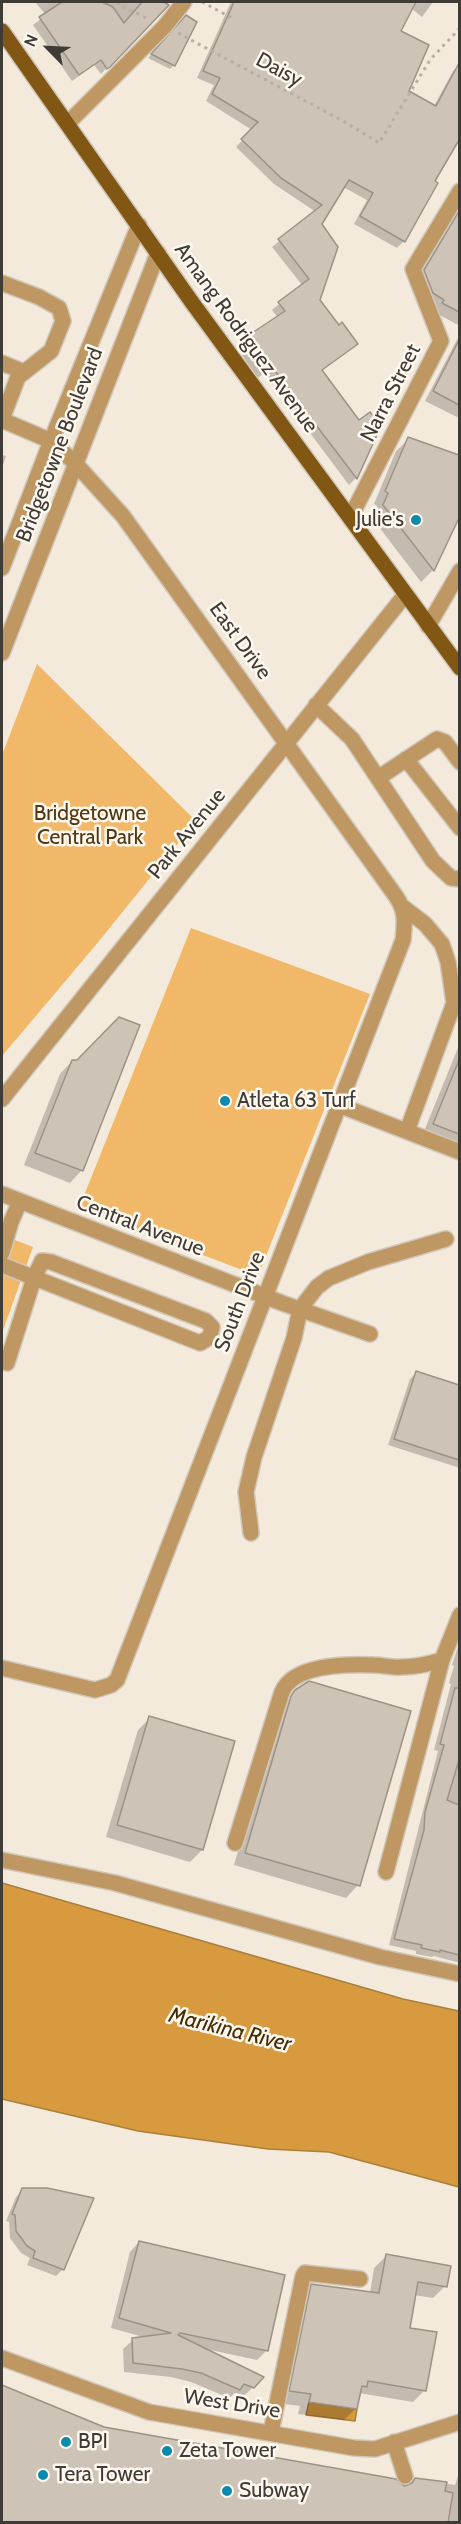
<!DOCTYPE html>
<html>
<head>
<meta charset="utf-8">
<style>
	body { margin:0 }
	#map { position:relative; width:461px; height:2524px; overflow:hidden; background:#f4eadc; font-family:Cabin,sans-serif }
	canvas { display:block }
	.frame { position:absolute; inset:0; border:3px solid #3f3b36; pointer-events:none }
	.north { position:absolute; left:18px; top:18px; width:60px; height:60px; -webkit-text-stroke:4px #fef8ef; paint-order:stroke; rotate:294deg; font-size:16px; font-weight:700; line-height:24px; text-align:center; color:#3f3b36 }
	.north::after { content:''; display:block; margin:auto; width:21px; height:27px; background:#3f3b36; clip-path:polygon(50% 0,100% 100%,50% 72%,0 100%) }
</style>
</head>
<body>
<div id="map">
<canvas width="461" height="2524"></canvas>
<div class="frame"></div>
<div class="north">N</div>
</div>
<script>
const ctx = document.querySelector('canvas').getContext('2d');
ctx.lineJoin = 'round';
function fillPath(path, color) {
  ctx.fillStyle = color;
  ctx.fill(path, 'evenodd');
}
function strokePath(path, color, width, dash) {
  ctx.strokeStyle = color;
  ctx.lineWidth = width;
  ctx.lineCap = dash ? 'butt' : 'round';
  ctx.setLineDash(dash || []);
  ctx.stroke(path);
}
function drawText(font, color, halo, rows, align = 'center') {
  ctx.font = font + ' Cabin,sans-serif';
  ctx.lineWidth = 5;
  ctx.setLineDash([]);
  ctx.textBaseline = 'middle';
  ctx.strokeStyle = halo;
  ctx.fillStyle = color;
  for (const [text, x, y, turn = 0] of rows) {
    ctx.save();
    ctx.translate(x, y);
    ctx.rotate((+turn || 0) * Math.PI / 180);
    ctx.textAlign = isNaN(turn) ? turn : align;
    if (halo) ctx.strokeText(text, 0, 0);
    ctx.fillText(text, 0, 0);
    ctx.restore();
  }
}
const green = new Path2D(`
	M37 664 196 821 95 946 2 1056V755Z
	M191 928 370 994 258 1276 79 1208Z
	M2 1235 33 1247 2 1333Z`);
const water = new Path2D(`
	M2 1883 403 1999 459 2011V2187L329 2152 268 2149 138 2131 2 2099Z
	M309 2402 357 2409 355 2421 306 2415Z`);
const shadow = new Path2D(`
	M35 2H166L164 4 167 5 101 74 94 65 72 81 33 25 46 15Z
	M231 2H433L422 17 411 8 399 32 407 91 434 106 453 71 460 65V134L404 241 397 248 354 224 367 200 343 187 320 224 319 301 349 350 321 371 359 422 379 426 355 479 349 485 265 373 257 378 237 347 278 318 272 310 302 285 272 247 316 212 274 184 236 147 252 130 206 101 214 85 197 78Z
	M186 17 174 65 170 69 148 58Z
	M460 212V326L434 312 415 280 452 220Z
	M460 334V417L459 418 425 401Z
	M409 439 460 469V514L433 570 421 582 372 518 377 506 374 504 396 451Z
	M2 455 6 456 2 468Z
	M460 1043V1151L422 1136Z
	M72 1061 82 1170 70 1183 24 1165 60 1074Z
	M416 1373 460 1386V1468L388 1445 410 1379Z
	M460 1640V1963L434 1956 432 1957 416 1954V1951L389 1945 438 1751 434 1750 451 1684 449 1683 454 1666 452 1665Z
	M296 1691 358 1885 346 1898 234 1865 279 1710Z
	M150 1718 233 1742 202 1850 190 1862 106 1837 138 1730Z
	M23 2190 63 2269 56 2276 27 2265 30 2258 21 2253 10 2238 9 2222 6 2221 16 2197Z
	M139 2242 267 2350 257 2360 206 2349 253 2387 243 2397 235 2393 229 2398 191 2382 171 2377 124 2372 123 2349 133 2340 147 2338 111 2328 130 2252Z
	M386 2256 445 2286 433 2298 414 2295 408 2329 425 2390 413 2402 359 2393 356 2408 344 2420 298 2414 300 2406 278 2403 300 2297 312 2285 370 2293 374 2268Z
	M2 2387 104 2428 403 2487 415 2479 455 2485 460 2470V2522H2Z`);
const building = new Path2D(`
	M62 2H102L113 7 124 23 142 2H164L169 5 110 67 107 69 101 60 79 75 39 17Z
	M234 2H416L401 31 429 45 409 91 436 106 459 63V140L435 181 438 183 405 242 360 216 373 193 349 180 322 224 338 247 320 300 339 325 342 322 358 344 322 370 359 420 370 412 381 426 357 479 272 367 265 373 243 339 285 311 278 302 309 279 278 239 322 205 281 178 241 139 258 122 212 94 220 78 203 71Z
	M186 15 197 22 175 66 151 54Z
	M459 211V312L442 303 444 300 433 293 424 270Z
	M459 340V405L433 391Z
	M408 437 459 455V518L434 571 383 505 388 493 385 491Z
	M119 1017 140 1025 83 1171 35 1153 72 1060H77Z
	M459 1060V1134L433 1124Z
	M416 1371 459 1385V1460L394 1439Z
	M309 1681 411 1711 360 1886 245 1853 291 1696 295 1690Z
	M455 1688H459V1760L447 1800 459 1805V1955L440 1950V1952L421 1948 422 1945 394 1939 424 1830 425 1812 444 1745 440 1744Z
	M149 1716 235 1741 203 1850 117 1825Z
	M22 2188H47L94 2198 64 2270 33 2258 35 2251 27 2246 16 2231 15 2215 12 2214Z
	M139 2241 285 2275 268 2351 180 2333 178 2335 264 2377 254 2388 244 2384 240 2390 201 2373 182 2369 133 2363 132 2338 171 2333 119 2318Z
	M386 2254 451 2266 447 2287 418 2282 410 2328 437 2332 426 2391 368 2381 367 2387 362 2386 357 2409 309 2402 311 2394 289 2391 311 2284 379 2293Z
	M2 2385 104 2427 396 2479 404 2486 412 2483 415 2478 447 2482 445 2491 453 2493 448 2523H2Z`);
const path = new Path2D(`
	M117 2C126 10 138 12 148 20
	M202 2 232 18
	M178 33 343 121 379 143 430 60 460 28`);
const minor = new Path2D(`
	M68 123 165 26 184 2
	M2 283 39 297 59 308 63 321 51 351 18 377 2 419
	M2 363 24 372
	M2 420 51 441 75 463 123 516 395 895C406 910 405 922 403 940L117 1680 111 1685 95 1690 2 1668
	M350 518 441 341 413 269 460 191
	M2 568 51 441 139 225
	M428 626 460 571
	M2 653 158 253
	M316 705 352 739 433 861 451 878 460 879
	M406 759 460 828
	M378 778 437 739 445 742 460 762
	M403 907 425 924 442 944 448 962 454 1003 407 1131
	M2 1099 405 595
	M339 1105 460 1152
	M2 1194 282 1303 370 1334
	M2 1253 11 1222 20 1201
	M2 1265 200 1343 210 1337 212 1327 206 1321 51 1262 42 1261 34 1278 7 1363
	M251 1533 246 1492 254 1457 294 1338 300 1309 317 1287 329 1278 368 1262 446 1239
	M235 1843 282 1692C294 1664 346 1664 374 1665 383 1665 392 1668 401 1667 416 1667 429 1664 442 1660
	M2 1860 115 1883 380 1957 460 1974
	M386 1872 442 1660 460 1615
	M2 2358 149 2412 354 2448 375 2449 460 2422
	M271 2432 303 2276 305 2273 360 2279
	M394 2442 405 2476`);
const major = new Path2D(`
	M2 31 191 301 460 668`);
const markers = [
	[416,520,6,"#0b8aab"],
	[225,1101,6,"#0b8aab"],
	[66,2442,6,"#0b8aab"],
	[167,2451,6,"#0b8aab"],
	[43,2475,6,"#0b8aab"],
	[227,2491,6,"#0b8aab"]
];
const streetNames = [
	["Daisy",279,70,28],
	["Amang Rodriguez Avenue",246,338,54],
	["Narra Street",391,393,-63],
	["Bridgetowne Boulevard",60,445,-69],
	["East Drive",240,641,54],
	["Park Avenue",187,834,-51],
	["Central Avenue",140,1226,21],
	["South Drive",240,1302,-69],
	["West Drive",232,2404,9]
];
const poiNames = [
	["Julie's",404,520,"right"],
	["Atleta 63 Turf",237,1101],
	["BPI",78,2442],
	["Zeta Tower",179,2451],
	["Tera Tower",55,2475],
	["Subway",239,2491]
];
const parkNames = [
	["Bridgetowne",90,814],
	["Central Park",90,838]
];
const waterNames = [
	["Marikina River",230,2030,14]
];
fillPath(green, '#f1b869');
fillPath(water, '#d89a3f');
strokePath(water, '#aa7e3c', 1.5);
fillPath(shadow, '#0003');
fillPath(building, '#cdc3b6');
strokePath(building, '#9c9285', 1.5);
strokePath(minor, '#d0c7bb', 18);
strokePath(major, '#d0c7bb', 18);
strokePath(path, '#b7afa4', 3, [3, 4.5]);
strokePath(minor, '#bf9762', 15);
strokePath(major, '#815713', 15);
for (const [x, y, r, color] of markers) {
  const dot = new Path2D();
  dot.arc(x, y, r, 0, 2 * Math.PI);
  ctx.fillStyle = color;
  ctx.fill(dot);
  strokePath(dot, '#fef8ef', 2);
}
drawText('21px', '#3f3b36', '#fef8ef', streetNames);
drawText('21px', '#3f3b36', '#fef8ef', poiNames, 'left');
drawText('21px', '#503711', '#fef8ef', parkNames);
drawText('italic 22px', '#452c04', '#fef8ef', waterNames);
</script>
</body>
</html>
